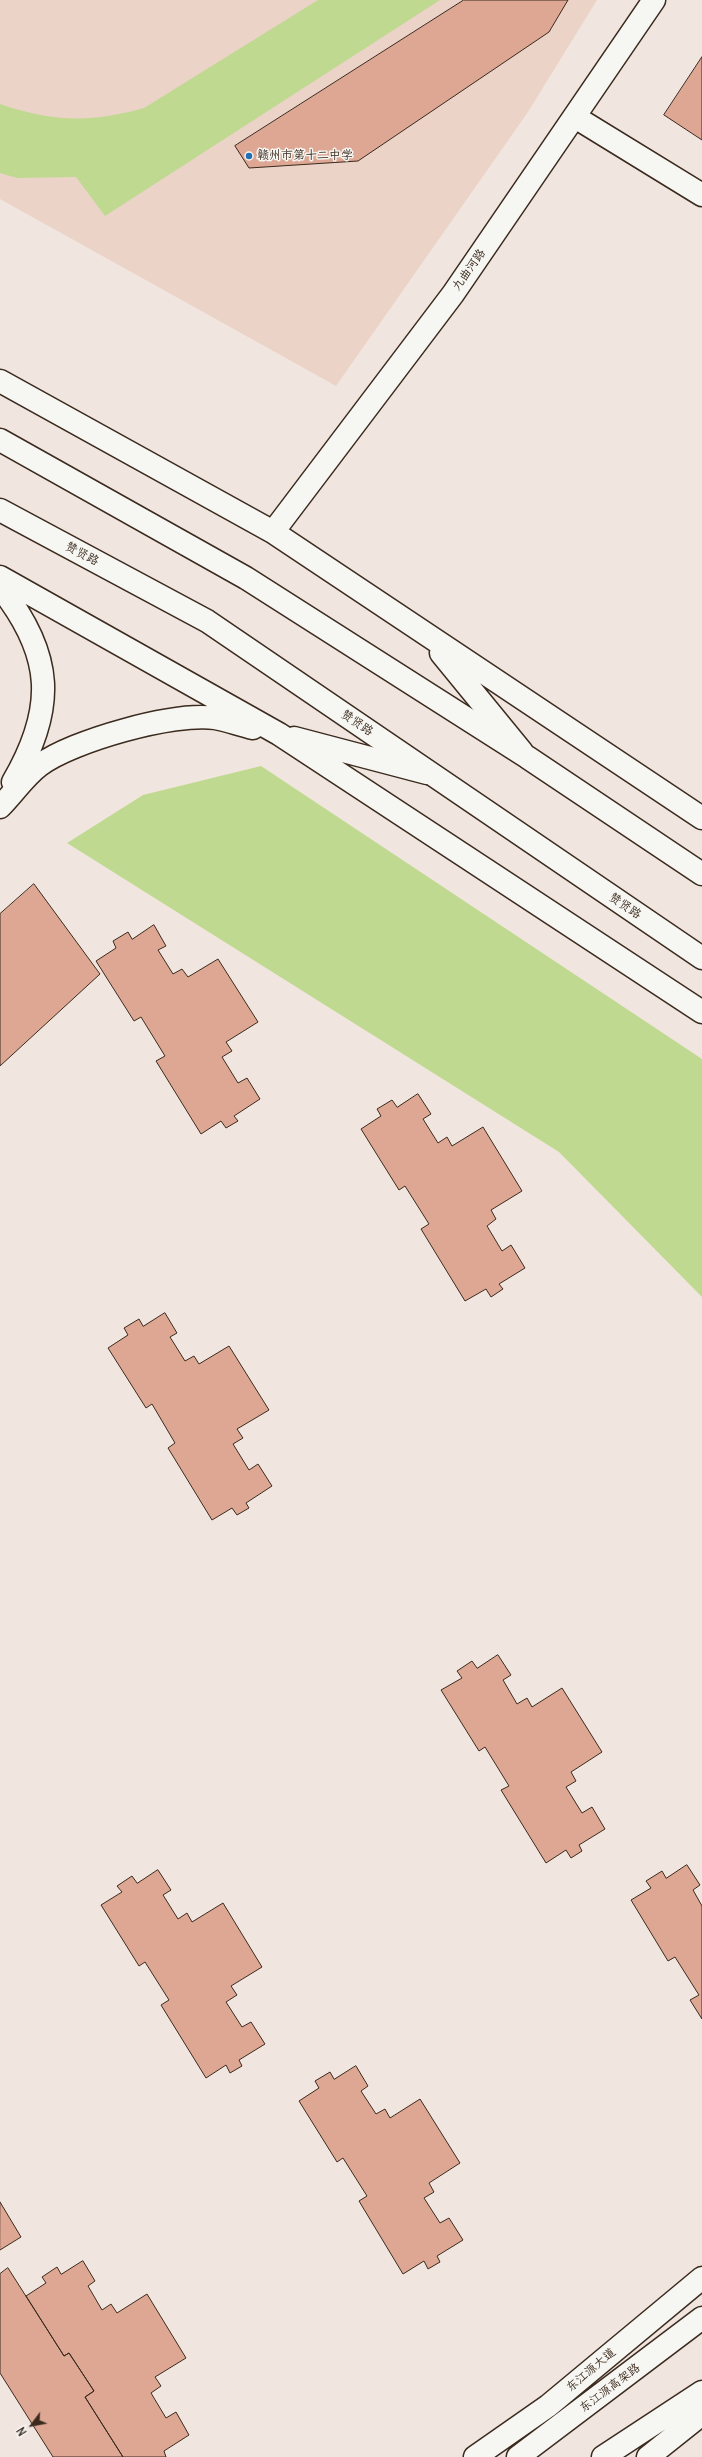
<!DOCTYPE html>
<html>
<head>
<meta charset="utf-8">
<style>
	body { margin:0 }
	#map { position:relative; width:702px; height:2457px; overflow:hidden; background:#f1e6df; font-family:Delius,sans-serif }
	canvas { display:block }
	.north { position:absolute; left:12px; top:2405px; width:40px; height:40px; -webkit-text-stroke:3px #f6f6f2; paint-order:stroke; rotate:238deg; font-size:11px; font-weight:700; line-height:16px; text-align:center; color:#3b2a1e }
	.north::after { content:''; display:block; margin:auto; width:14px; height:18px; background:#3b2a1e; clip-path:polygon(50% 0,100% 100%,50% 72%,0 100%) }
</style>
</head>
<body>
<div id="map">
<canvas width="702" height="2457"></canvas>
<div class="north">N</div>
</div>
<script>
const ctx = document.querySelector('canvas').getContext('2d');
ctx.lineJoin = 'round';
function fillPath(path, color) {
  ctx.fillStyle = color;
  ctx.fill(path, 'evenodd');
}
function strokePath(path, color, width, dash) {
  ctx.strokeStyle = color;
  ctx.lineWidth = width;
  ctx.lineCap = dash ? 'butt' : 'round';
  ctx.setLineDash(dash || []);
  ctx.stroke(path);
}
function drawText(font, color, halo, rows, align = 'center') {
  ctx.font = font + ' Delius,"LXGW WenKai TC",sans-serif';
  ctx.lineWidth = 3;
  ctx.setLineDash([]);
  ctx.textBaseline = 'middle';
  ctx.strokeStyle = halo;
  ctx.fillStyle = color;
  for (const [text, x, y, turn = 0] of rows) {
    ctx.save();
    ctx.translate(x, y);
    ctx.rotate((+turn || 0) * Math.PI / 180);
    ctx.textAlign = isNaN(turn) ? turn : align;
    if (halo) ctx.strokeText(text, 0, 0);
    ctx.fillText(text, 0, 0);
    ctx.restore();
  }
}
const built = new Path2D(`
	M0 0H597L528 112 336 386 0 199Z`);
const green = new Path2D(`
	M318 0H440L105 216 76 177 17 178 0 173V104C52 122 91 123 144 108Z
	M261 766 702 1059V1297L559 1152 67 843 143 795Z`);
const building = new Path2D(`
	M464 0H568L549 32 358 161 249 168 235 146Z
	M702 57V140L664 115Z
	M34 884 100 974 0 1066V914Z
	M154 925 166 946 158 950 173 974 182 969 188 977 218 959 258 1022 226 1042 232 1051 222 1057 238 1083 247 1078 260 1099 234 1116 238 1121 226 1128 221 1121 201 1134 156 1061 165 1056 141 1017 134 1021 96 961 116 948 113 941 128 932 132 939Z
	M418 1094 431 1114 423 1119 438 1143 447 1137 452 1146 483 1127 522 1191 491 1210 496 1219 487 1226 502 1251 511 1245 525 1268 499 1284 503 1289 491 1297 486 1289 465 1301 421 1229 429 1224 405 1186 399 1190 361 1129 381 1116 377 1109 392 1100 397 1107Z
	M165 1313 177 1333 170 1337 185 1361 194 1356 199 1364 229 1346 269 1410 237 1429 243 1438 233 1444 249 1470 258 1464 272 1486 246 1503 249 1508 237 1515 232 1508 212 1520 168 1448 175 1443 152 1404 146 1408 108 1348 128 1335 124 1328 139 1319 143 1326Z
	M498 1655 511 1675 503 1680 517 1704 527 1698 532 1707 562 1688 602 1752 571 1772 576 1781 566 1787 582 1813 592 1807 605 1829 579 1845 582 1851 571 1858 566 1850 546 1863 501 1790 509 1786 485 1747 479 1751 441 1690 462 1678 457 1671 472 1661 477 1668Z
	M687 1865 700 1885 693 1890 702 1906V2019L690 2000 699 1995 675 1957 668 1961 631 1900 651 1888 646 1881 662 1871 666 1878Z
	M158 1870 171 1890 163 1895 178 1919 187 1913 192 1922 223 1903 262 1967 231 1986 237 1995 226 2002 242 2027 251 2022 265 2044 239 2060 242 2066 230 2073 226 2065 206 2078 161 2005 169 2000 145 1962 139 1966 101 1905 122 1892 117 1886 132 1876 137 1883Z
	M356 2066 368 2086 361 2091 376 2114 385 2109 390 2118 420 2099 460 2163 429 2183 434 2192 424 2198 440 2223 449 2218 463 2240 437 2256 440 2262 428 2269 424 2261 403 2274 359 2201 367 2196 343 2158 337 2162 299 2101 319 2088 315 2081 330 2072 334 2079Z
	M0 2202 21 2237 0 2250Z
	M83 2261 95 2281 88 2286 102 2310 111 2304 117 2313 147 2294 186 2358 155 2377 161 2386 151 2393 166 2418 176 2412 189 2435 164 2451 166 2457H123L85 2397 94 2391 69 2353 64 2356 26 2296 46 2283 42 2277 57 2267 61 2274Z
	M8 2268 64 2356 69 2353 94 2391 85 2397 123 2457H53L0 2373V2274Z`);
const minor = new Path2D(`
	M575 117 702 195
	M0 381 273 532 702 818
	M273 532 453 294 654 0
	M0 577 279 734 702 1012
	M0 587C54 655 56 708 13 782
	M441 653 522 752
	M294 738 427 773
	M0 807C13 794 25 776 40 765 72 741 174 712 215 718 227 720 240 725 253 728`);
const major = new Path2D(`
	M0 440 246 578 527 757 702 874
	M0 510 207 621 702 958`);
const highway = new Path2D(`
	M475 2457 548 2406 702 2278
	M518 2457 702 2318
	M603 2457 702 2392
	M648 2457 702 2414`);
const markers = [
	[249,156,4,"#1f6fb2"]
];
const poiNames = [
	["赣州市第十二中学",257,156]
];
const streetNames = [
	["九曲河路",469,270,-55],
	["赞贤路",82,554,28],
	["赞贤路",357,723,34],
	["赞贤路",625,906,34],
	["东江源大道",591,2370,-40],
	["东江源高架路",610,2388,-37]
];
fillPath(built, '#ebd3c8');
fillPath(green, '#c0d990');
fillPath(building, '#dda793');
strokePath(building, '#3b2a1e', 1);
strokePath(minor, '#3b2a1e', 25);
strokePath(major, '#3b2a1e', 25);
strokePath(highway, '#3b2a1e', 25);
strokePath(minor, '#f6f6f2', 22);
strokePath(major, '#f6f6f2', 22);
strokePath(highway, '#f6f6f2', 22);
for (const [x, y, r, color] of markers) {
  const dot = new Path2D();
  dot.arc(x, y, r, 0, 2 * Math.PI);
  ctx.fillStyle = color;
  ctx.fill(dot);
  strokePath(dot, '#f6f6f2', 1.5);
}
drawText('12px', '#3b2a1e', '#f6f6f2', poiNames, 'left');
drawText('12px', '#3b2a1e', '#f6f6f2', streetNames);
</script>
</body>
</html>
